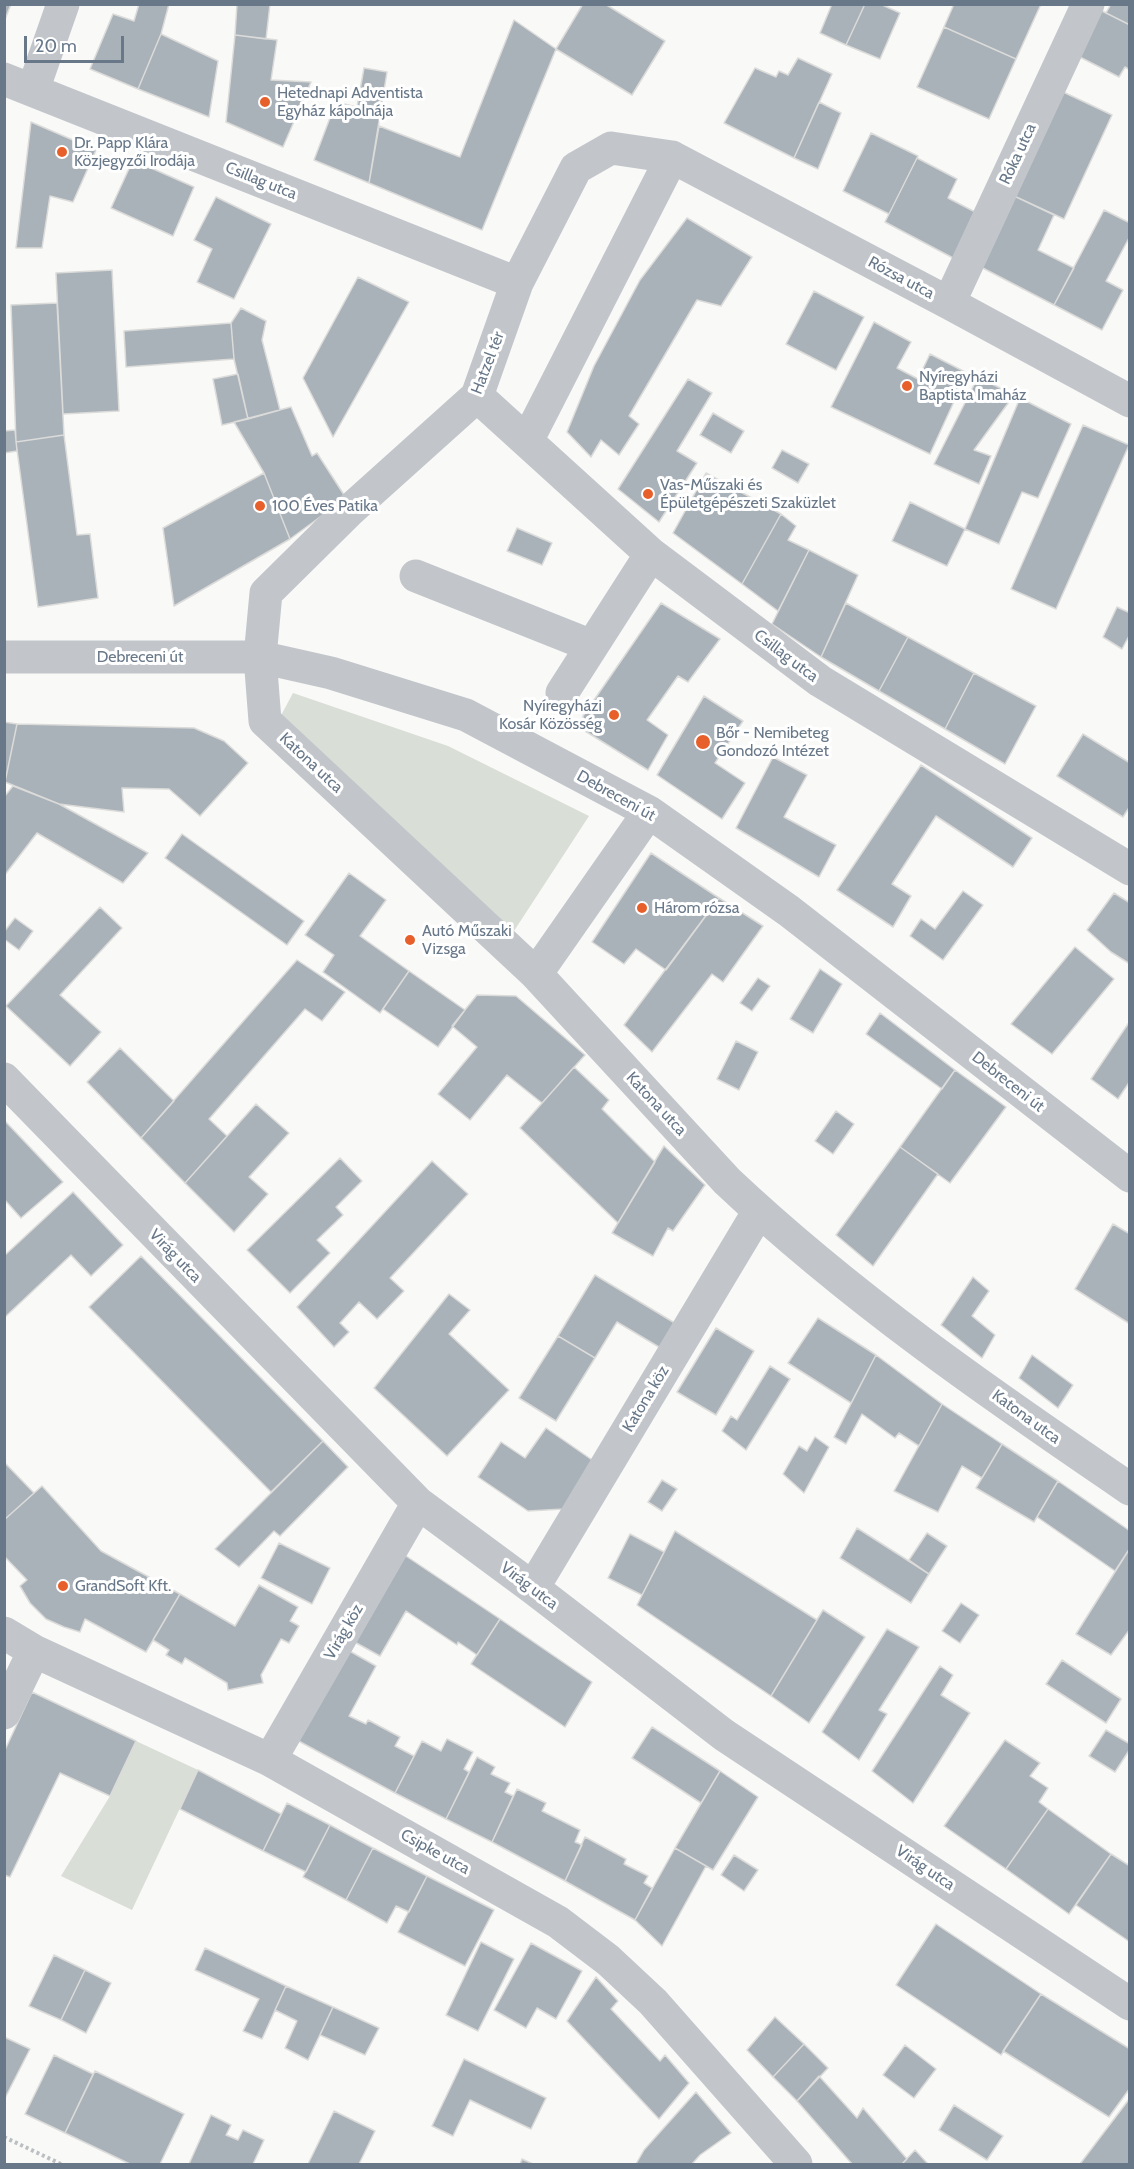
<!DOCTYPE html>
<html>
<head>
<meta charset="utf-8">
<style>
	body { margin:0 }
	#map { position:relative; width:1134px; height:2169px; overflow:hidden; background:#f9f9f7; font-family:Cabin,sans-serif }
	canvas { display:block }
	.frame { position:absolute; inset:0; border:6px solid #687889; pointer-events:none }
	.scale { position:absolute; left:24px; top:36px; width:100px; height:27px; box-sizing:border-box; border:3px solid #687889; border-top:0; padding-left:8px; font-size:18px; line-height:21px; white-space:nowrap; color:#687889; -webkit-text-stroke:4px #fff; paint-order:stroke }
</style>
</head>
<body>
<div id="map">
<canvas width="1134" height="2169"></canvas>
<div class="frame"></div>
<div class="scale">20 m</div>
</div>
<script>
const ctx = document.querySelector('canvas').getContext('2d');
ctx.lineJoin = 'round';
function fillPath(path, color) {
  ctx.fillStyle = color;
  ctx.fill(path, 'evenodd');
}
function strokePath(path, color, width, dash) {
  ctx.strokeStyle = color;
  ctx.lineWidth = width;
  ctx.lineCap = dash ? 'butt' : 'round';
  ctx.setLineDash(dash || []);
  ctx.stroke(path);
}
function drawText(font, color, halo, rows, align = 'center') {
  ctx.font = font + ' Cabin,sans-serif';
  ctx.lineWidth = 6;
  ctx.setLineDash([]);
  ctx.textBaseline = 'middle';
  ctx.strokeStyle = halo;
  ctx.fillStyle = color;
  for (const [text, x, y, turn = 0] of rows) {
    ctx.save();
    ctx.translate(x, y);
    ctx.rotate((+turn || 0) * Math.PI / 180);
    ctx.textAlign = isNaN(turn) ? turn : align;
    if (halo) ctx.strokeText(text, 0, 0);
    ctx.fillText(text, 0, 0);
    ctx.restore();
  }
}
const green = new Path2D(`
	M293 693 448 746 589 816 512 934 278 721Z
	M136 1741 198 1770 132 1910 61 1876 110 1796Z`);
const building = new Path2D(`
	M4 4H11L4 22Z
	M139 4H169L161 34 138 89 90 69 113 14 134 21Z
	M237 4H270L266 39 235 35Z
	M583 4H605L665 41 632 95 556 49Z
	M832 4H865L846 45 820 33Z
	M865 4H880L900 13 880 59 846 45Z
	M954 4H1041L1016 59 944 27Z
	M1111 4H1130V25L1106 13Z
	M1098 9 1130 25V70L1125 67 1119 77 1074 54Z
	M514 20 556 49 482 230 369 183 379 126 460 157Z
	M944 27 1016 59 989 119 917 87Z
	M161 34 218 61 209 117 138 89Z
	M235 35 277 40 271 80 311 82 283 147 226 122Z
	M798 58 832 74 794 158 724 123 755 68 776 77 779 71 788 75Z
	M364 68 387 72 369 183 314 160 336 102 357 107Z
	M1061 91 1112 115 1064 219 1012 195Z
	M819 102 841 113 818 169 794 158Z
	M31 122 96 150 73 202 50 196 42 248H16Z
	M871 133 918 156 889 214 843 191Z
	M917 158 957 179 948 198 977 213 955 259 885 222Z
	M133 160 194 187 173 236 111 208Z
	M1012 195 1054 215 1038 250 1074 268 1054 305 979 266Z
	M216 197 271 224 234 299 197 282 212 249 194 240Z
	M1104 210 1130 223V236L1106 281 1123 290 1102 330 1054 305Z
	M687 218 752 257 721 306 697 300 629 416 639 424 619 455 601 440 591 457 567 432 594 366 640 280Z
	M112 270 119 411 63 414 56 273Z
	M358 277 409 302 333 437 303 378Z
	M814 291 864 317 836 370 786 344Z
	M57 303 64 435 16 442 11 305Z
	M241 308 266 321 262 340 280 410 248 419 234 359 231 323Z
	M874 322 911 342 897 368 918 379 930 354 967 373 930 454 831 407Z
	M231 323 234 359 126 367 124 331Z
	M238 374 248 419 222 425 213 379Z
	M978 377 1014 395 974 450 991 456 979 484 934 464Z
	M688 379 712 393 677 451 697 463 659 522 618 489Z
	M1020 398 1071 424 1038 498 1022 492 999 544 965 529Z
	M291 407 312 456 317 453 346 498 290 539 264 473 234 422Z
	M713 413 744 431 731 453 700 435Z
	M1083 425 1129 445 1056 609 1011 589Z
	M15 430 17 451 4 453V431Z
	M64 435 77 535 90 534 98 598 38 607 16 442Z
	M782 450 809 464 798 483 772 468Z
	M264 473 290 539 174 606 163 528Z
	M706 473 781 514 742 584 673 533Z
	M910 502 965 529 947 566 892 541Z
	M781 514 796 526 788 540 809 550 778 611 742 584Z
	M517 528 552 543 542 565 507 551Z
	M809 550 858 575 821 657 772 624Z
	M661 603 720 639 688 682 678 676 647 720 668 735 648 770 585 731 583 716Z
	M846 603 908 637 879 691 821 657Z
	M1117 607 1130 613V634L1122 649 1103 637Z
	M908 637 974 673 945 729 879 691Z
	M974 673 1036 706 1005 764 945 729Z
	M704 696 743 721 715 763 745 783 722 819 657 775Z
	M4 722 17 724 5 782H4Z
	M17 724 194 728 224 741 248 763 200 816 169 789 122 788 124 812 59 804 5 782Z
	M1083 734 1130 763V806L1123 817 1057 776Z
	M773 757 807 775 784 817 836 845 819 877 736 828Z
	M921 765 1032 838 1013 867 936 816 892 884 911 896 893 927 837 890Z
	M13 786 59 804 148 853 123 883 37 833 4 876V797Z
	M182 834 304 921 287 945 165 858Z
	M651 853 719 898 666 970 636 949 624 964 592 942Z
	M349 873 386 900 360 936 409 971 380 1013 323 972 334 955 305 935Z
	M963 891 983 905 943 960 910 936 921 919 935 929Z
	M1114 893 1130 903V964L1111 952 1087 930Z
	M719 898 763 926 723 982 712 974 652 1052 624 1025Z
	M100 907 122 928 60 995 101 1032 70 1066 6 1006Z
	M15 918 33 931 19 950 4 939V932Z
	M1075 947 1114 979 1052 1054 1011 1024Z
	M297 960 345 992 322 1021 305 1009 209 1119 227 1136 185 1183 141 1138Z
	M820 969 842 984 813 1033 790 1019Z
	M409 971 465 1010 438 1047 383 1009Z
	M758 978 770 986 752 1011 740 1003Z
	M477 995 516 996 585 1055 542 1103 507 1075 470 1120 438 1094 477 1047 452 1026Z
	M880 1013 955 1070 942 1089 866 1034Z
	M1130 1021V1081L1118 1099 1091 1079Z
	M736 1041 758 1052 739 1090 717 1079Z
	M120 1048 174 1101 141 1138 87 1082Z
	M574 1067 609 1100 602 1109 655 1162 618 1223 520 1128Z
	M955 1070 1006 1107 950 1183 900 1147Z
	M256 1104 289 1133 249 1177 268 1194 234 1232 185 1183Z
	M836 1111 854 1124 833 1154 815 1141Z
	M4 1120 63 1182 21 1218 4 1199Z
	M664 1146 705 1185 673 1231 668 1228 653 1256 612 1233Z
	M900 1147 938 1174 873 1266 836 1235Z
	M340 1158 362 1181 336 1207 343 1215 317 1240 330 1253 290 1293 247 1250Z
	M432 1161 468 1194 390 1278 404 1291 377 1319 359 1302 340 1323 349 1332 334 1347 297 1307Z
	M73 1192 123 1245 91 1276 71 1255 4 1318V1256Z
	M1113 1224 1130 1234V1324L1075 1289Z
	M141 1256 323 1441 271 1492 89 1307Z
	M595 1275 678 1325 664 1350 617 1322 595 1358 558 1336Z
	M973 1277 989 1291 972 1316 995 1335 982 1358 941 1325Z
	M449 1294 470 1310 449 1334 509 1390 447 1456 374 1388Z
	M818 1318 876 1355 851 1403 788 1363Z
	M716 1328 754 1351 716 1415 677 1392Z
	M558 1336 595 1358 556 1421 519 1398Z
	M876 1355 942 1404 919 1446 899 1433 895 1438 862 1414 846 1444 834 1437Z
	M1032 1355 1073 1385 1058 1408 1019 1378Z
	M770 1366 790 1379 746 1450 722 1431 731 1416 737 1420Z
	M942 1404 1002 1444 982 1478 962 1466 938 1512 894 1491Z
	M546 1428 595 1462 563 1509 528 1511 478 1477 501 1442 525 1458Z
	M815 1437 829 1447 804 1493 783 1474 799 1446 807 1451Z
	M323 1441 348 1467 280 1536 274 1531 239 1567 215 1549Z
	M1002 1444 1058 1481 1034 1522 976 1488Z
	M4 1462 34 1493 4 1520Z
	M662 1480 677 1489 662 1511 648 1502Z
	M1058 1481 1130 1531V1548L1115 1571 1037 1517Z
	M42 1486 101 1551 180 1594 146 1652 85 1619 80 1632 64 1627 46 1619 30 1603 20 1586 27 1580 4 1556V1520Z
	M857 1528 929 1574 911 1603 840 1558Z
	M675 1531 817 1620 771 1696 637 1605Z
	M927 1533 947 1546 929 1574 909 1560Z
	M630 1534 664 1552 642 1595 608 1578Z
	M279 1543 330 1568 312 1604 261 1578Z
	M1130 1548V1629L1111 1655 1076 1634Z
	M403 1554 500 1619 477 1655 458 1642 457 1645 406 1611 380 1656 351 1640Z
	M259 1585 298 1607 290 1621 299 1626 289 1643 281 1639 261 1675 263 1683 228 1690 227 1683 185 1658 182 1664 166 1655 169 1650 153 1640 180 1594 235 1626Z
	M961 1603 979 1615 960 1643 942 1631Z
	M823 1610 865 1637 809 1723 771 1696Z
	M500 1619 592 1682 565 1727 471 1664Z
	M887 1629 919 1647 879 1710 887 1714 859 1760 822 1732Z
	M346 1649 376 1666 349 1716 366 1724 368 1720 400 1737 395 1746 414 1756 395 1793 293 1738Z
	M1062 1660 1121 1699 1106 1723 1046 1684Z
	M940 1666 953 1675 941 1695 970 1713 913 1803 872 1771Z
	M32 1692 136 1741 110 1796 60 1773 10 1877 4 1875V1752Z
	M652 1727 720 1771 701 1803 632 1758Z
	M1106 1730 1130 1744V1749L1115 1772 1089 1756Z
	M447 1739 473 1752 464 1769 469 1772 446 1819 395 1793 422 1741 441 1751Z
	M1005 1740 1040 1763 1030 1776 1048 1788 1039 1802 1048 1809 1006 1869 944 1826Z
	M477 1757 495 1767 491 1774 510 1783 505 1792 513 1796 492 1842 446 1819Z
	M198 1770 281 1814 263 1851 180 1809Z
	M720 1771 758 1797 713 1870 675 1848Z
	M517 1789 546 1803 542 1811 580 1830 575 1842 582 1845 565 1881 492 1842Z
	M287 1803 330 1825 306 1872 263 1851Z
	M1048 1809 1111 1854 1069 1914 1006 1869Z
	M330 1825 373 1848 346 1900 303 1877Z
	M585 1837 626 1859 624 1864 648 1876 644 1883 652 1888 635 1920 565 1881Z
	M373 1848 427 1876 409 1912 396 1906 387 1923 346 1900Z
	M675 1848 706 1866 662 1946 635 1920Z
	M1111 1854 1130 1866V1942L1076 1905Z
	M734 1855 758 1870 744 1891 721 1875Z
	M427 1876 494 1910 465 1966 398 1932Z
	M936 1924 1041 1994 1001 2055 896 1985Z
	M481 1942 514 1959 478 2031 446 2015Z
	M531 1943 582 1971 556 2019 537 2008 526 2028 494 2010Z
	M205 1948 286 1986 262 2039 243 2031 259 1999 195 1970Z
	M54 1955 85 1970 61 2020 29 2006Z
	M85 1970 111 1983 86 2033 61 2020Z
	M596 1977 618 2001 611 2009 660 2061 665 2055 689 2083 659 2119 567 2021Z
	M286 1986 333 2007 308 2060 285 2048 297 2021 275 2010Z
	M1041 1994 1130 2049V2088L1109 2117 1003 2051Z
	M333 2007 379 2028 365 2055 320 2035Z
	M775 2017 804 2044 773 2077 747 2050Z
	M4 2037 30 2049 4 2100Z
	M804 2044 828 2068 797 2101 773 2077Z
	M905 2045 936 2069 914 2098 883 2075Z
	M54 2055 93 2074 65 2133 25 2114Z
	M464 2059 546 2098 531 2129 470 2100 453 2136 432 2126Z
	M95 2071 184 2114 160 2164H130L65 2133Z
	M819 2076 857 2118 863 2108 907 2159 902 2164H852L797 2101Z
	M696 2092 731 2133 700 2155 692 2164H636L644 2150Z
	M1130 2098V2164H1080Z
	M954 2105 1003 2136 987 2160 939 2130Z
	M334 2111 375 2131 359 2164H308Z
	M211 2115 231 2125 226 2135 238 2140 243 2130 264 2140 253 2164H189Z
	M915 2150 928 2164H902Z
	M522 2159 533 2164H520Z`);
const path = new Path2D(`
	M4 2137 61 2164`);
const minor = new Path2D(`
	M4 79 517 283
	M33 90 63 4
	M949 303 1088 4
	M477 396 651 554 820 681 1130 869
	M1130 401 949 303 672 157 611 148 576 168 517 283 477 396 349 511 266 593 260 657 265 721 536 974 727 1181C850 1297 990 1394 1130 1489
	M527 441 672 157
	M416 576 592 646
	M4 657H260L331 673 466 715 649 812 789 911 1130 1176
	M562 693 651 554
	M536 974 649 812
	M4 1079 418 1503 533 1588 724 1735 1130 2004
	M533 1588 759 1211
	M4 1633 34 1651 270 1760 558 1922 608 1960 653 2002 796 2164
	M4 1713 34 1651
	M270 1760 418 1503`);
const markers = [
	[265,102,6,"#e75f2a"],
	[62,152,6,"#e75f2a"],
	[907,386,6,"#e75f2a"],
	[648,494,6,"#e75f2a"],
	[260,506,6,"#e75f2a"],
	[614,715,6,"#e75f2a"],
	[703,742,8,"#e75f2a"],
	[642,908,6,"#e75f2a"],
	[410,940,6,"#e75f2a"],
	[63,1586,6,"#e75f2a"]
];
const poiNames = [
	["Hetednapi Adventista",277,93],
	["Egyház kápolnája",277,111],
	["Dr. Papp Klára",74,143],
	["Közjegyzői Irodája",74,161],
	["Nyíregyházi",919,377],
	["Baptista Imaház",919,395],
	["Vas-Műszaki és",660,485],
	["Épületgépészeti Szaküzlet",660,503],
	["100 Éves Patika",272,506],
	["Nyíregyházi",602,706,"right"],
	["Kosár Közösség",602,724,"right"],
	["Bőr - Nemibeteg",716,733],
	["Gondozó Intézet",716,751],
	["Három rózsa",654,908],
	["Autó Műszaki",422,931],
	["Vizsga",422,949],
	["GrandSoft Kft.",75,1586]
];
const streetNames = [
	["Róka utca",1018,154,-65],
	["Csillag utca",261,181,22],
	["Rózsa utca",901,278,28],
	["Hatzel tér",488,363,-69],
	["Csillag utca",786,656,37],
	["Debreceni út",140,657],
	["Katona utca",311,763,43],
	["Debreceni út",616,796,29],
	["Debreceni út",1008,1082,38],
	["Katona utca",656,1104,47],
	["Virág utca",175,1256,46],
	["Katona köz",646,1399,-59],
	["Katona utca",1026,1417,36],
	["Virág utca",529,1586,37],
	["Virág köz",344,1632,-60],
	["Csipke utca",435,1852,29],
	["Virág utca",925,1868,34]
];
fillPath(green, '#d9ded6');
fillPath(building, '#a9b1b9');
strokePath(building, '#dbdbd9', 1.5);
strokePath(path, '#bcbfc2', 4, [3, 3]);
strokePath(minor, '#c2c6cb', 33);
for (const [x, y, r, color] of markers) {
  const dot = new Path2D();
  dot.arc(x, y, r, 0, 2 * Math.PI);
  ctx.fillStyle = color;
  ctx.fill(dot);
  strokePath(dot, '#fff', 2);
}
drawText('16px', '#687889', '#fff', poiNames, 'left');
drawText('16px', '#687889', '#fff', streetNames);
</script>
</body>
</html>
